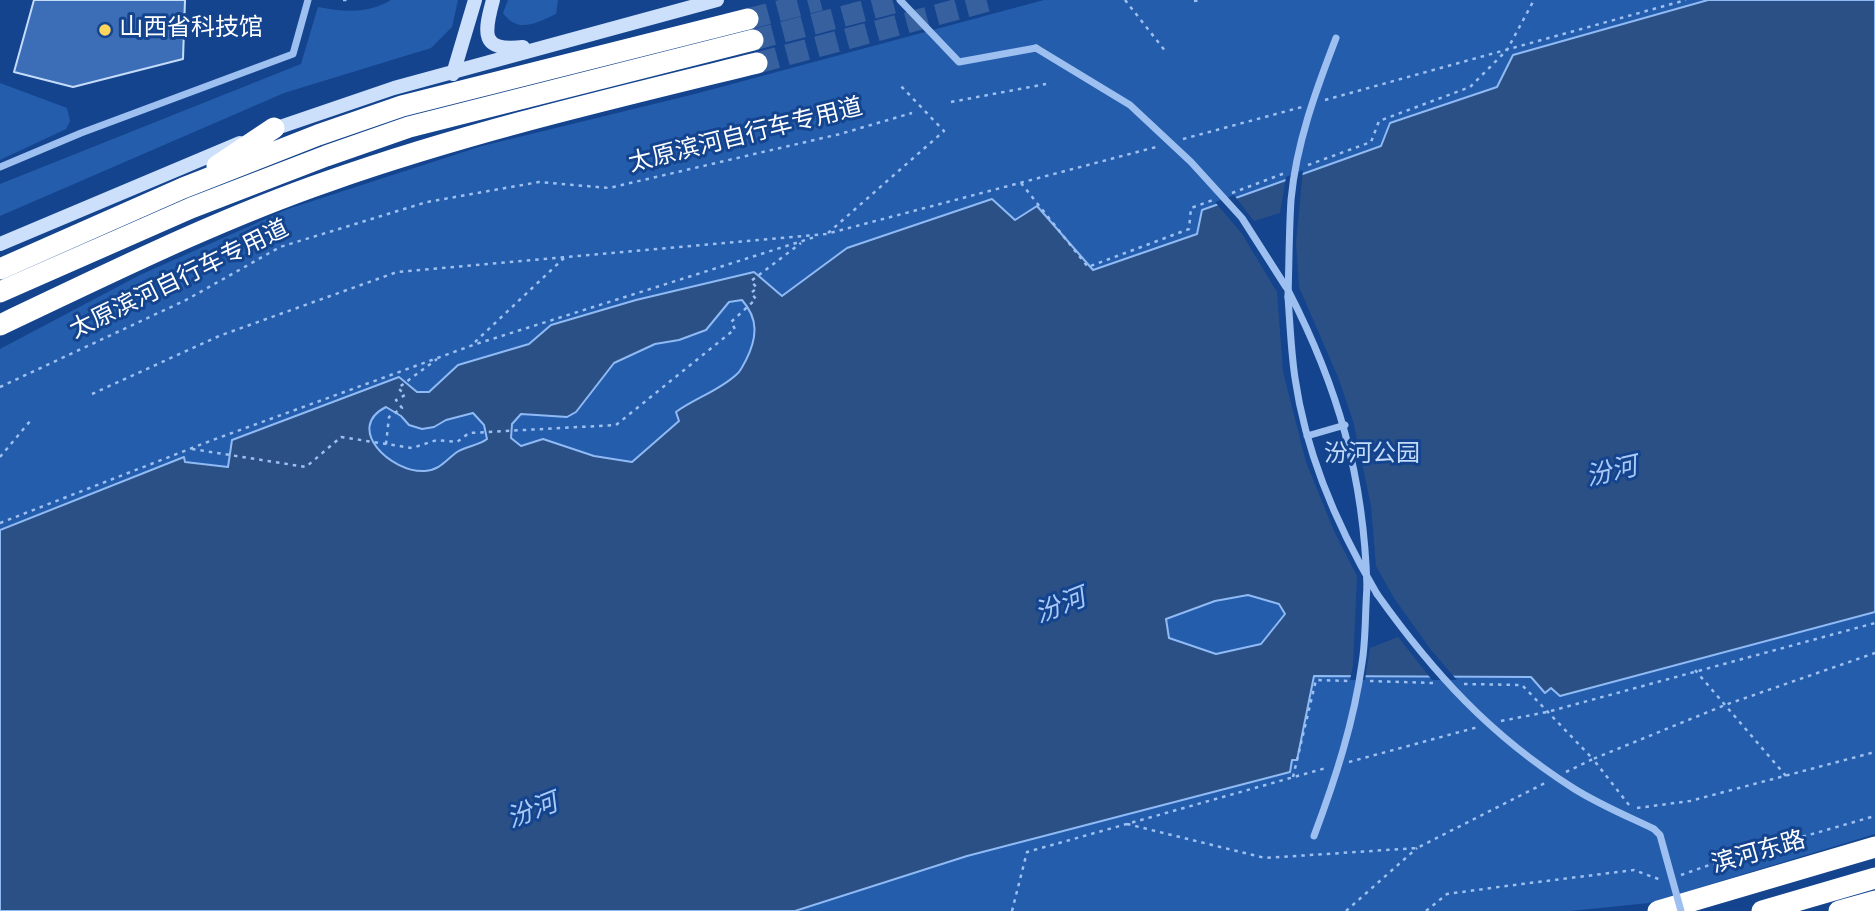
<!DOCTYPE html>
<html>
<head>
<meta charset="utf-8">
<style>
	body { margin:0 }
	canvas { display:block; background:#14448e }
</style>
</head>
<body>
<canvas width="1875" height="911"></canvas>
<script>
const ctx = document.querySelector('canvas').getContext('2d');
ctx.lineJoin = 'round';
function fillPath(path, color) {
  ctx.fillStyle = color;
  ctx.fill(path, 'evenodd');
}
function strokePath(path, color, width, dash) {
  ctx.strokeStyle = color;
  ctx.lineWidth = width;
  ctx.lineCap = dash ? 'butt' : 'round';
  ctx.setLineDash(dash || []);
  ctx.stroke(path);
}
function drawText(font, color, halo, rows, align = 'center') {
  ctx.font = font + ' "Source Sans 3","Noto Sans SC",sans-serif';
  ctx.lineWidth = 6;
  ctx.setLineDash([]);
  ctx.textBaseline = 'middle';
  ctx.strokeStyle = halo;
  ctx.fillStyle = color;
  for (const [text, x, y, turn = 0] of rows) {
    ctx.save();
    ctx.translate(x, y);
    ctx.rotate((+turn || 0) * Math.PI / 180);
    ctx.textAlign = isNaN(turn) ? turn : align;
    if (halo) ctx.strokeText(text, 0, 0);
    ctx.fillText(text, 0, 0);
    ctx.restore();
  }
}
const green = new Path2D(`
	M391 0H458L452 27 431 48 284 93 0 216V184L301 64 318 7C344 12 368 14 391 0Z
	M508 0H558L556 14C536 23 518 34 503 13Z
	M1044 0H1875V834L1649 903 1570 911H0V349L140 275 288 209 482 146 695 94Z
	M0 83 67 108 70 121 66 129 0 160Z`);
const water = new Path2D(`
	M1708 0H1875V612L1560 696 1551 688 1545 693 1531 677 1314 676 1297 760H1292L1290 772 967 856 795 911H0V530L184 457 185 462 228 467 232 440 399 377 417 392H429L458 365 529 344 551 325 636 300 754 272 782 296 847 248 992 199 1015 220 1037 206 1093 270 1197 234 1202 210 1381 146 1390 123 1497 87 1513 55ZM742 300C759 319 757 338 746 360 743 365 741 371 737 374 719 391 695 398 676 412L679 421 632 462 594 456 543 439 521 446 511 438 512 424 521 414 567 417 576 412 614 363 655 344 679 340 706 330 729 302ZM386 407 401 416 409 425 422 429 434 427 446 420 473 413 484 425 487 439C478 446 466 446 457 452 446 460 440 470 425 471 391 473 344 428 386 407ZM1248 595 1279 604 1285 614 1261 644 1216 654 1169 638 1166 619 1215 601Z`);
const pier = new Path2D(`
	M1303 170 1296 243 1299 287 1338 377 1353 421 1371 506 1376 566 1394 598 1431 650 1457 680H1432L1398 637 1370 648 1365 680H1350L1353 665 1357 576 1334 531 1306 462 1283 372 1277 292 1242 234 1215 202 1234 195 1254 221 1280 213 1286 177Z`);
const building = new Path2D(`
	M34 0H185L183 59 73 87 14 72Z`);
const highwayTunnel = new Path2D(`
	M748 19 820 0
	M753 40 905 0
	M757 63 992 0`);
const path = new Path2D(`
	M343 0H349
	M1125 0 1166 52
	M1194 1 1202 0
	M1325 100 1686 0
	M951 102 1046 84
	M1183 139 1302 107
	M1308 165 1371 142 1379 121 1470 87 1507 50 1534 0
	M1021 183 1088 267 1189 229 1191 208 1213 200
	M1232 193 1285 173
	M828 233 944 131 899 84
	M475 342 564 258
	M0 387 186 300 280 247 427 202 539 182 609 188 840 134 912 113
	M92 394 219 336 397 272 826 234 1160 146
	M386 444 389 417 402 408 396 400 405 395 398 388 437 359
	M192 449 306 467 341 437 412 448 437 440 457 442 469 433 616 425 735 329 731 322 756 299 751 293 757 288 751 281 801 243
	M0 457 31 420
	M0 523 210 441 473 345 818 236
	M1695 670 1786 776
	M1370 681 1433 683
	M1464 684 1522 685 1593 759 1725 705 1875 653
	M1501 721 1547 712 1875 623
	M1349 762 1478 727
	M1566 772 1593 759 1629 805
	M1293 777 1316 680 1349 681
	M1637 808 1690 801 1875 752
	M1127 824 1265 858 1417 848 1545 783
	M1681 875 1732 857 1875 816
	M1012 911 1027 852 1326 768
	M1346 911 1417 848
	M1426 911 1447 894 1506 886 1634 870 1661 880`);
const street = new Path2D(`
	M900 0 959 62 1036 48
	M0 167 81 133 293 54 308 0
	M1288 290C1338 387 1364 477 1367 587
	M1288 297C1290 324 1291 351 1295 378 1306 455 1338 528 1377 594
	M1307 436 1345 425`);
const secondary = new Path2D(`
	M493 0C484 33 480 52 523 47
	M453 74 475 0
	M268 131 394 88 717 0
	M0 244 240 143`);
const highway = new Path2D(`
	M217 166 274 128
	M0 269 183 188 318 135 402 106 748 19
	M0 292 191 208 326 156 409 127 753 40
	M0 325C108 274 216 220 329 181 468 132 614 98 757 63
	M1658 911 1875 847
	M1762 911 1875 878
	M1839 911 1875 901`);
const streetBridge = new Path2D(`
	M1036 48 1130 105 1191 162 1242 218 1286 287
	M1288 297C1289 265 1289 232 1291 200 1296 144 1316 90 1336 38
	M1377 594C1434 674 1490 735 1573 788 1598 804 1627 816 1654 829L1660 835 1681 911
	M1314 836C1335 780 1354 722 1362 663 1366 638 1365 612 1367 587`);
const markers = [
	[105,30,7,"#ffd65d"]
];
const poiNames = [
	["山西省科技馆",119,30]
];
const streetNames = [
	["太原滨河自行车专用道",746,137,-14],
	["太原滨河自行车专用道",180,281,-26],
	["滨河东路",1759,854,-16]
];
const parkNames = [
	["汾河公园",1372,456]
];
const waterNames = [
	["汾河",1612,474,-13],
	["汾河",1061,608,-21],
	["汾河",533,813,-21]
];
fillPath(green, '#255dad');
fillPath(water, '#2b5086');
strokePath(water, '#8fbaf4', 2);
fillPath(pier, '#14448e');
fillPath(building, '#3c6eb7');
strokePath(building, '#c4dbfc', 2);
strokePath(highwayTunnel, '#37609f', 21, [21, 10]);
strokePath(path, '#9dc0f1', 2.5, [3.5, 5]);
strokePath(street, '#9dc0f1', 7);
strokePath(secondary, '#ccdffb', 14);
strokePath(highway, '#fff', 21);
strokePath(streetBridge, '#9dc0f1', 7);
for (const [x, y, r, color] of markers) {
  const dot = new Path2D();
  dot.arc(x, y, r, 0, 2 * Math.PI);
  ctx.fillStyle = color;
  ctx.fill(dot);
  strokePath(dot, '#14448e', 2.5);
}
drawText('24px', '#fff', '#14448e', poiNames, 'left');
drawText('24px', '#fff', '#14448e', streetNames);
drawText('24px', '#c4dbfc', '#14448e', parkNames);
drawText('italic 26px', '#a9caf8', '#14448e', waterNames);
</script>
</body>
</html>
